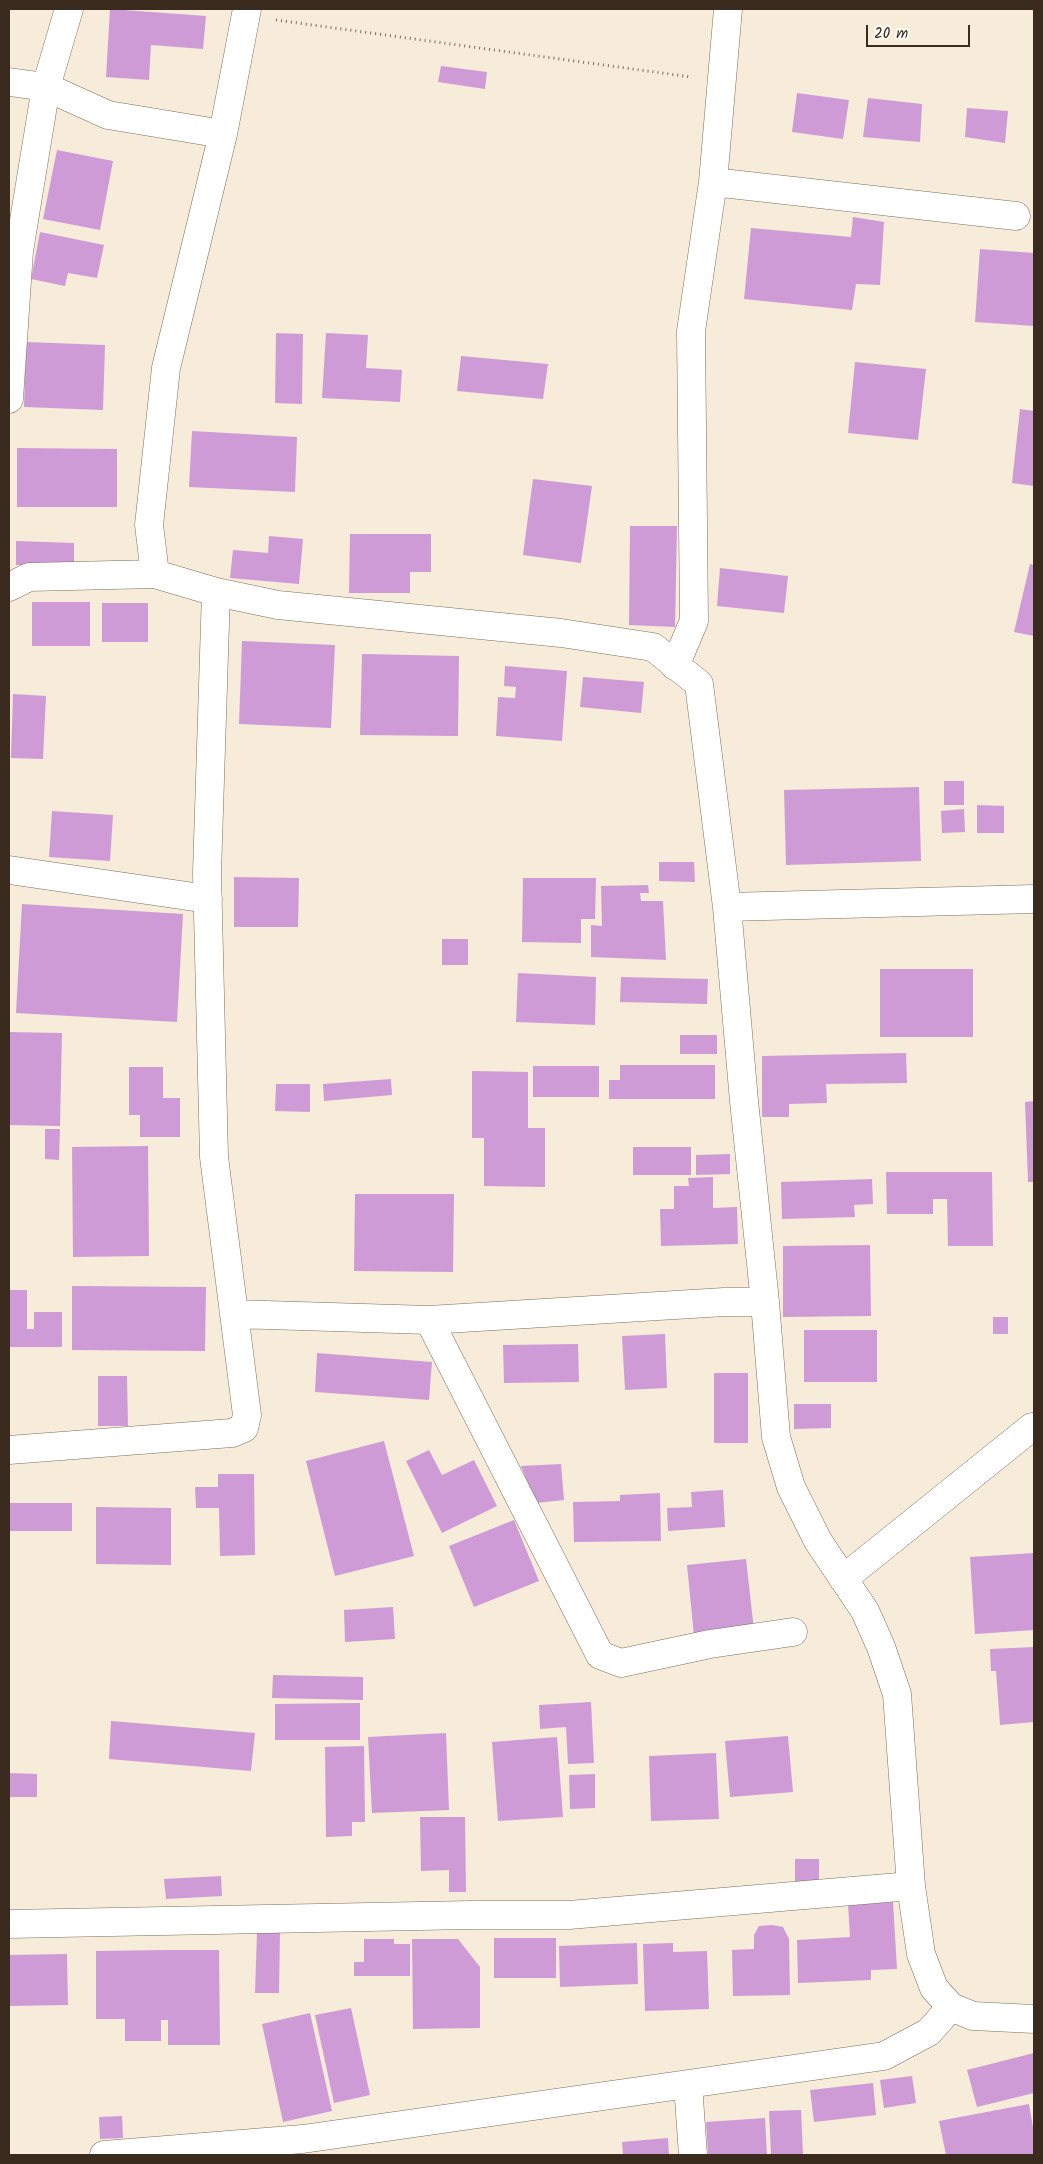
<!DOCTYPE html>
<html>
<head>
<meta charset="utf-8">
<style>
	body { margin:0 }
	#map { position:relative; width:1043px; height:2164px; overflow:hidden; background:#f6ecd9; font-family:Kalam,sans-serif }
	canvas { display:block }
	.frame { position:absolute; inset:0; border:10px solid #3b2a1e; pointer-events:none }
	.scale { position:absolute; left:866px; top:25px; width:104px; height:22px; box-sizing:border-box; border:2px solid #3b2a1e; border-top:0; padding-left:6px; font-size:15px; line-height:18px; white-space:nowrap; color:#3b2a1e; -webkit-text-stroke:4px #fdfcf7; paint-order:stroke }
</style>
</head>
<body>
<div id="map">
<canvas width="1043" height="2164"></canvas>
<div class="frame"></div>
<div class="scale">20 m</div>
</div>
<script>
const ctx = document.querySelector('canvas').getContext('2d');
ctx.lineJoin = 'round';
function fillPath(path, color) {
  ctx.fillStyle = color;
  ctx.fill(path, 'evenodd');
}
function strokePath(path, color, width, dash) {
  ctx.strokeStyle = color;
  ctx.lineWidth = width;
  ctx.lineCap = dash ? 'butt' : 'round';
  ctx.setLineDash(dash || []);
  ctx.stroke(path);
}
const building = new Path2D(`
	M110 9 206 16 203 49 151 45 149 80 106 77Z
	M441 66 487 72 485 89 438 82Z
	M797 93 849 100 843 139 792 132Z
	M868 98 922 104 920 142 863 137Z
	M967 108 1008 111 1005 143 965 137Z
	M57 150 113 161 100 230 43 219Z
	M853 217 884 222 880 285 856 284 852 310 744 299 751 228 851 237Z
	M40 232 104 245 97 278 68 273 65 286 31 279Z
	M980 249 1034 253V326L975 322Z
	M276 333 303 334 302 404 275 403Z
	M326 333 368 335 366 368 402 370 400 402 322 398Z
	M26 342 105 345 103 410 24 407Z
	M461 356 548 364 543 399 457 391Z
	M855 362 926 369 918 440 848 433Z
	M1020 409 1034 411V486L1012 483Z
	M192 431 297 437 295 492 189 487Z
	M17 448 117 449V507H17Z
	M533 479 592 486 581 563 523 555Z
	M630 526H677L675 627 629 625Z
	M350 534H431V572H410V593H349Z
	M269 536 303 539 299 584 230 578 233 550 268 553Z
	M16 541 74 543V566L16 565Z
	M1030 564 1034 565V636L1014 632Z
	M720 568 788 576 784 613 717 606Z
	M32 602H90V646H32Z
	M102 603H148V642H102Z
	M242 641 335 645 331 728 239 724Z
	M362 654 459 656 458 736 360 735Z
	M505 666 567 671 562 741 496 736 498 697 515 698 516 687 504 686Z
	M583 677 644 682 641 713 580 707Z
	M13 694 46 696 43 759 11 758Z
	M944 781H964V805H944Z
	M919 787 921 861 786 865 784 790Z
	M977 805 1004 806V833H977Z
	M964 809 965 832 942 833 941 811Z
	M52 811 113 815 110 861 49 857Z
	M659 862H694L695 882 659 881Z
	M234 877 299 878 298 927H234Z
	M523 878H596L595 919H581V943L522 942Z
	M648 885 649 893H640L641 901H663L666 960 591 957V925L602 926 601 886Z
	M22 904 183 914 177 1022 16 1013Z
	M442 939H468V965H442Z
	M880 969H973V1037H880Z
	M518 973 596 977 595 1025 516 1022Z
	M621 977 708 979 707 1004 620 1002Z
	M9 1032 62 1033 60 1126 9 1125Z
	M680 1035H717V1054H680Z
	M906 1053 907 1083 826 1084 827 1103 789 1104V1117H762V1056Z
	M620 1065H715V1099H609V1080H620Z
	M533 1066H599V1097H533Z
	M129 1067H163V1098H180V1137H140V1115H129Z
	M472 1071 528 1072V1128H545V1187L484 1186V1138H472Z
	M391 1079 392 1095 324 1101 323 1084Z
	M276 1084H310V1112L275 1111Z
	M1034 1101V1182H1028L1025 1102Z
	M45 1129H60L59 1160 45 1159Z
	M148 1146 149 1256 73 1257 72 1147Z
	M633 1147H691V1175H633Z
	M730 1154V1174L696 1175V1155Z
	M886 1172H992L993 1246H948L947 1199H933V1214H887Z
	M713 1177V1208L737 1207 738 1244 661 1246 660 1209H674V1186H689L688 1178Z
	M872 1179 873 1204 854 1205 855 1217 782 1219 781 1182Z
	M355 1194H454L453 1272 354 1271Z
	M870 1245 871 1316 783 1317V1246Z
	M72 1286 206 1287 205 1351 72 1350Z
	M9 1290H27V1329H34V1312H62V1347H9Z
	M993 1317H1008V1334H993Z
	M804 1330H877V1382H804Z
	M665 1334 667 1388 625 1390 622 1336Z
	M578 1344 579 1382 504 1383 503 1345Z
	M317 1353 432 1362 429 1400 315 1392Z
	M714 1373H748V1443H714Z
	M98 1376H127L128 1426H98Z
	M794 1404H831V1428L794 1429Z
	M384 1441 414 1556 335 1576 306 1461Z
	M429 1450 442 1475 474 1460 497 1506 442 1533 406 1461Z
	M561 1464 564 1500 536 1503 521 1466Z
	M218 1474H254L255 1555 220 1556 219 1508H196L195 1487H218Z
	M723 1490 725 1527 668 1531 667 1508 692 1507 691 1492Z
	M660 1493 661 1541 574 1542 573 1502 620 1501V1495Z
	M9 1503H72V1531H9Z
	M96 1507 171 1508V1565L96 1564Z
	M514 1520 539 1581 474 1607 449 1546Z
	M1034 1553V1630L975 1634 970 1557Z
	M746 1559 754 1630 694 1636 687 1565Z
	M393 1607 395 1639 345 1642 344 1610Z
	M1034 1647V1722L1000 1725 996 1671H991L990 1649Z
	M273 1675 363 1677V1700L272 1698Z
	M591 1702 594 1763 568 1764 566 1727 540 1729 539 1705Z
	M360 1703V1740H275V1704Z
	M111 1721 255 1733 251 1771 109 1759Z
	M446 1733 449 1810 372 1813 368 1737Z
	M788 1736 793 1792 730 1797 725 1741Z
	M557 1737 563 1817 498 1821 492 1742Z
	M364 1746 365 1822H352V1836L326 1837 325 1747Z
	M716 1753 719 1819 651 1821 649 1756Z
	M9 1773 37 1774V1797H9Z
	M595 1774V1808L570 1809 569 1775Z
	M420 1817H465L466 1892H449V1870L421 1871Z
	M795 1859H819V1881L795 1882Z
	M221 1876 222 1896 166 1899 164 1879Z
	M893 1902 897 1969 871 1970V1980L798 1983 797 1940 850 1937 848 1905Z
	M772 1925 783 1927 789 1939 790 1995 733 1996 732 1950 754 1949V1935L759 1926Z
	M257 1932H280L279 1993H255Z
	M494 1938H556V1978H494Z
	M364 1939H394V1944H410V1976H354V1962H364Z
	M412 1939H458L480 1967V2028L413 2029Z
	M637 1943 638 1984 560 1987 559 1946Z
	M673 1943V1952L707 1951 709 2009 645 2011 643 1944Z
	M167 1950H219L220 2045H168V2020H161V2041H125V2019H96V1951Z
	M67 1954 68 2005 9 2006V1955Z
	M351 2008 370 2095 334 2103 315 2015Z
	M310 2013 332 2111 283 2122 262 2024Z
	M1034 2053V2093L977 2107 967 2070Z
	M912 2076 916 2103 884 2108 880 2080Z
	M873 2083 876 2115 814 2122 810 2090Z
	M1029 2104 1034 2133V2155H946L939 2121Z
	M801 2110 803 2155H771L769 2111Z
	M122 2116 123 2138 100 2139 99 2117Z
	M765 2118 767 2155H708L706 2122Z
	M668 2138 669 2155H623L622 2142Z`);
const path = new Path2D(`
	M276 20 691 77`);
const minor = new Path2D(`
	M247 9 223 134 166 368 149 525 155 574 216 592 278 605 561 633 653 647 699 684 727 907 744 1101 765 1302 776 1437 791 1487 818 1541 865 1611 881 1647 897 1694 911 1886 921 1954 934 1988 951 2007 973 2016 1034 2019
	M9 82 46 87 108 115 223 134
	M713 182 728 9
	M9 399 19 251 46 87 69 9
	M9 587 29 577 155 574
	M675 666 694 621 691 331 713 182 1016 216
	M9 870 208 899
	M727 907 1034 899
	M234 1314 429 1320 724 1302H765
	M429 1320 600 1655 621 1663 710 1644 793 1632
	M9 1450 232 1433 244 1428 247 1415 214 1157 207 873 216 592
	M843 1579 1032 1427
	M9 1924 471 1915H569L911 1886
	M688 2084 693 2155
	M104 2155 303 2139 884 2056 929 2032 951 2007`);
fillPath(building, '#cf9bd7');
strokePath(minor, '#7c6e5f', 29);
strokePath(path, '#7c6e5f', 3, [1, 4]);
strokePath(minor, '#fff', 28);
</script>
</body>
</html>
